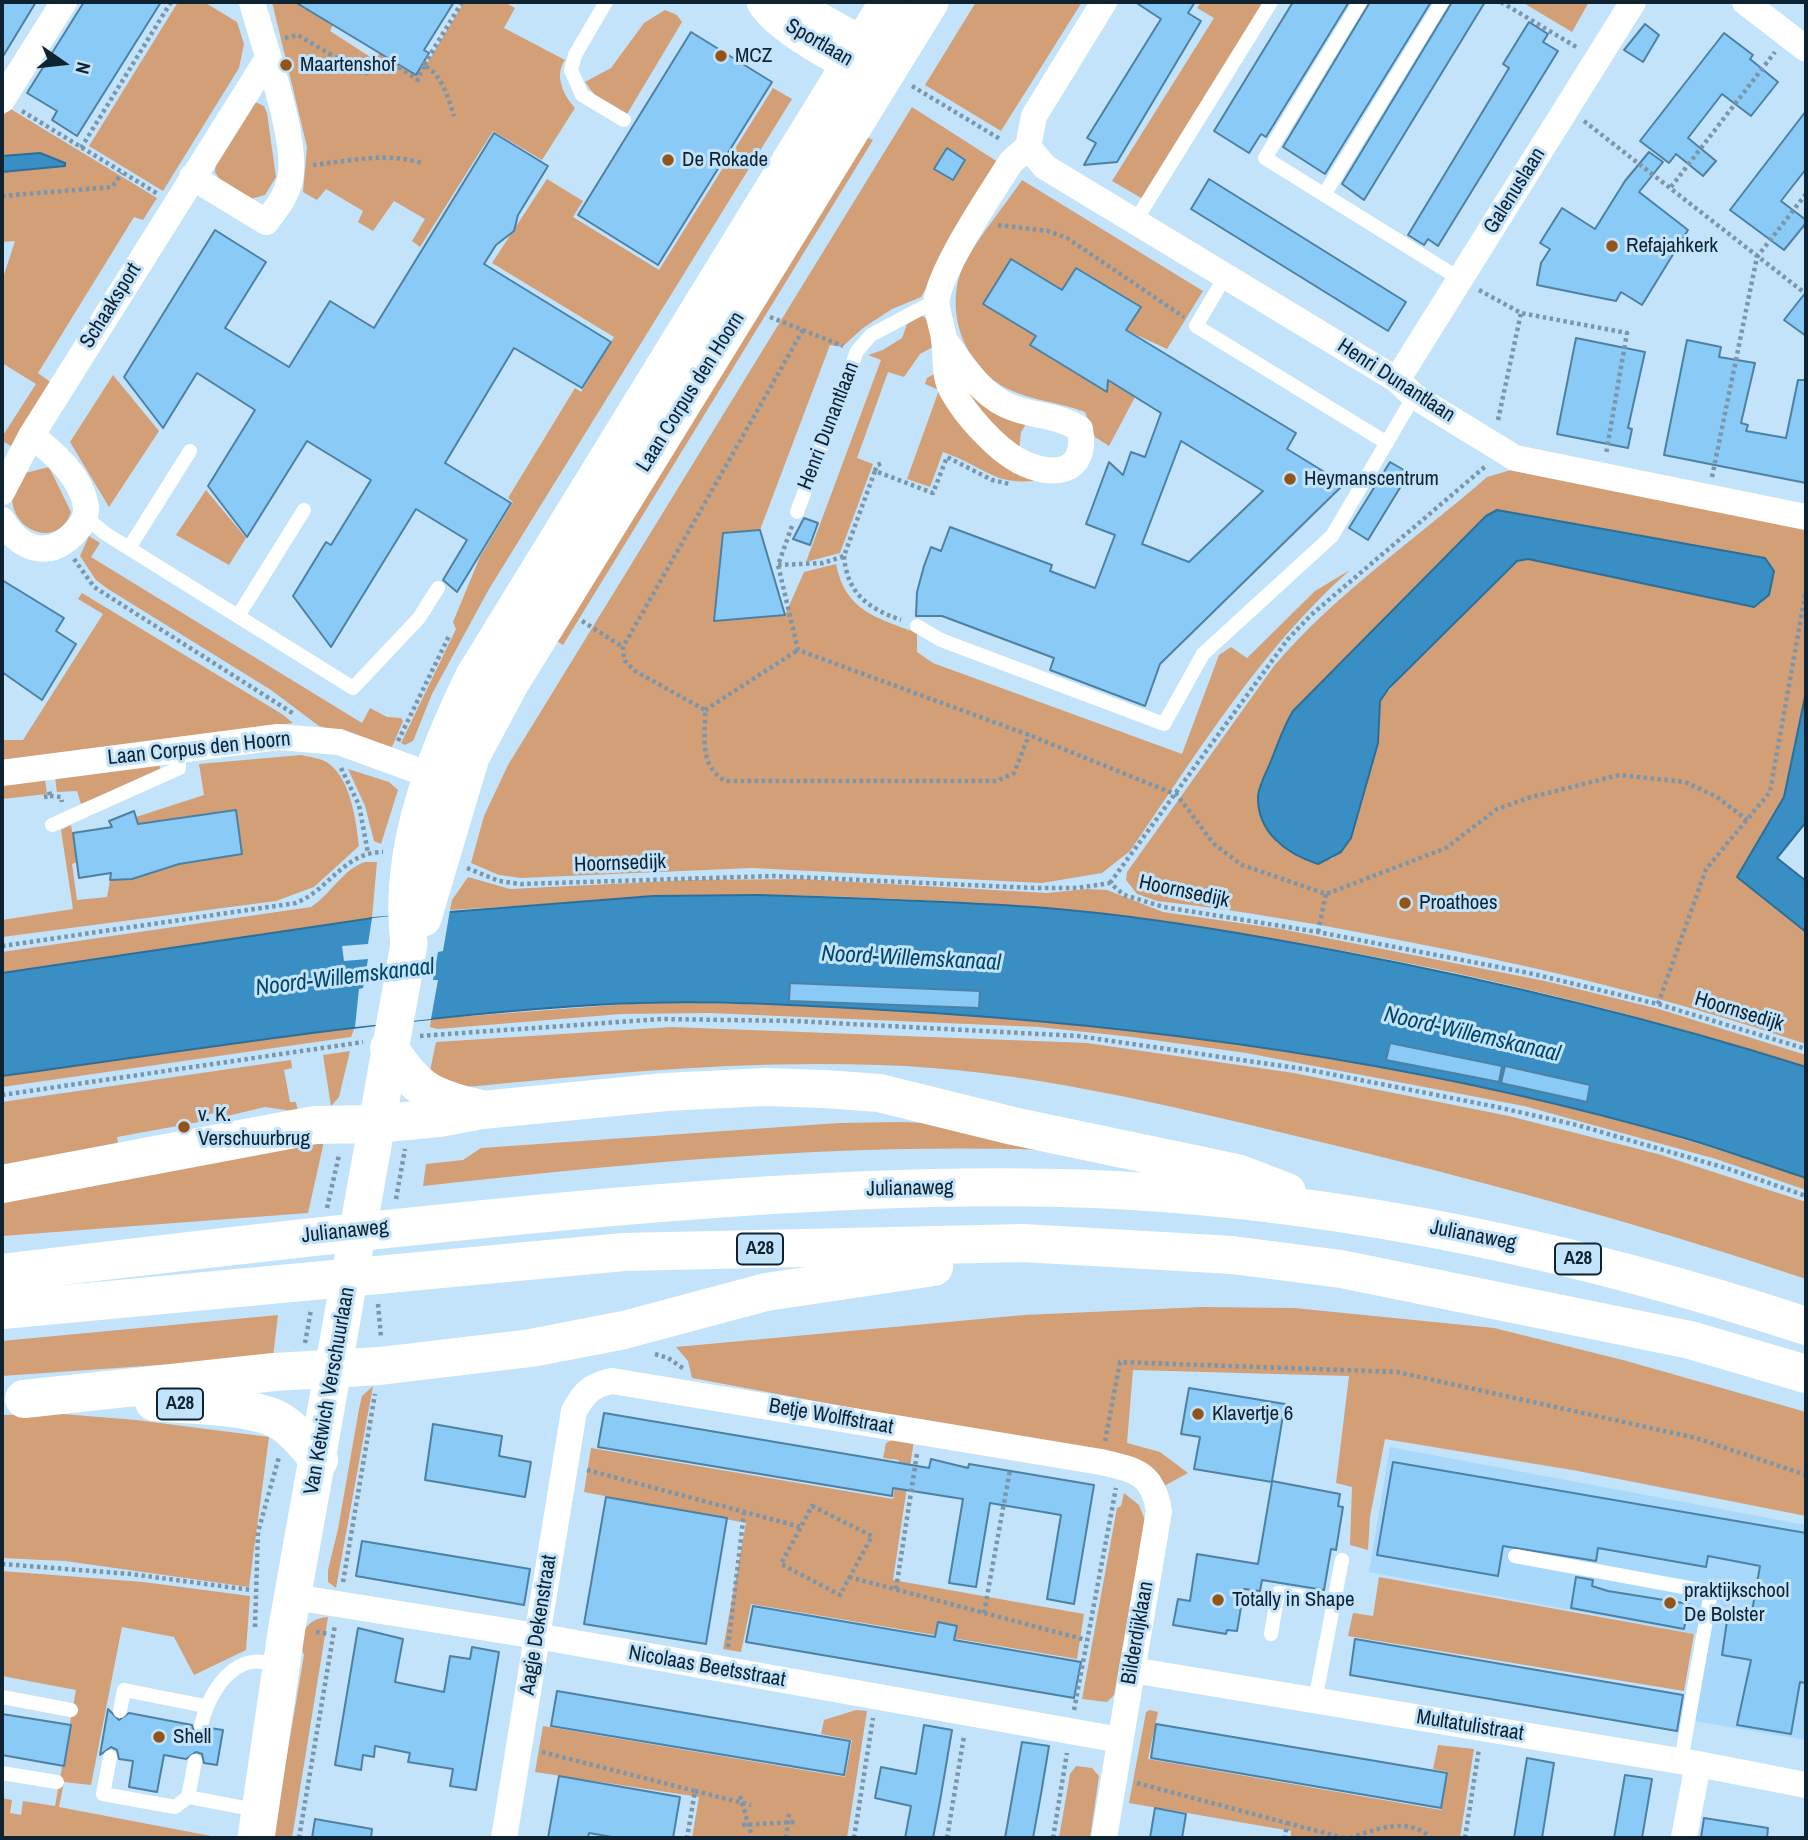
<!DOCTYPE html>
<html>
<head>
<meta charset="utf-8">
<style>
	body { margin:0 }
	#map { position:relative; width:1808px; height:1840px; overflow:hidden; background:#c3e3fa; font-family:"Archivo Narrow",sans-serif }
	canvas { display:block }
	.frame { position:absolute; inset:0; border:4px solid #0e2332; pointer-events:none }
	.north { position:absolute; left:28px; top:28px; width:70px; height:70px; -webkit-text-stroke:5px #c3e3fa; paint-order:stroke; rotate:104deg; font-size:19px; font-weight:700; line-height:28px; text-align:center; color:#0e2332 }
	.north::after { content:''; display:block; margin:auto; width:24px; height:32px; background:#0e2332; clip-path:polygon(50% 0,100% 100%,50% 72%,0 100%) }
</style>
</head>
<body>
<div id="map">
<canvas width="1808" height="1840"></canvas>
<div class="frame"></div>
<div class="north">N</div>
</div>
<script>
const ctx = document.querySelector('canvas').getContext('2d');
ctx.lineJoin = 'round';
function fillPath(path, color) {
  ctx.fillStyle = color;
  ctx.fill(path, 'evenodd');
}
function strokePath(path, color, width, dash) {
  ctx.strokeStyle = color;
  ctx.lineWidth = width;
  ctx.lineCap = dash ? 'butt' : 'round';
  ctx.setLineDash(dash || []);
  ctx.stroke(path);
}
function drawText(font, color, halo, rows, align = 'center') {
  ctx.font = font + ' "Archivo Narrow",sans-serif';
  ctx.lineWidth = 6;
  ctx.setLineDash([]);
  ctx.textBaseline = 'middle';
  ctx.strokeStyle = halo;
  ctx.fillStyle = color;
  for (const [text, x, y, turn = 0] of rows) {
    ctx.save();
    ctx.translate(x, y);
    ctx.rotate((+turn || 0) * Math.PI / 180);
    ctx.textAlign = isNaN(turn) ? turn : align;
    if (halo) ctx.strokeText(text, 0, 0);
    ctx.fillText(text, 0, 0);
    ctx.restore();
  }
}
const built = new Path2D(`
	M1390 1447 1806 1525V1740L1682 1719 1697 1634 1369 1572Z`);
const green = new Path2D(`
	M178 2H204L237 22 244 44 239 68 163 191 89 146Z
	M272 2H296L333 25 330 31 375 60 384 47 403 46 428 62 464 2H504L515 8 504 28 565 60C554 75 563 95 575 108L542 160 493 131 420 247 412 241 425 219 394 201 373 231 358 222 363 211 326 189 317 200 303 192 307 147Z
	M976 2H1082L1001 131 925 85Z
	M1201 2H1264L1143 199 1112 181 1214 18 1197 8Z
	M1522 2H1589L1572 32Z
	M665 10 677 15 682 22 627 114 597 98 585 82 611 68 644 23Z
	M773 88 792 99 489 589 432 694 413 741 405 745 401 743 456 629 453 622 480 557 513 502 508 498 575 388 581 392 614 337 492 263 547 179 583 201 573 217 659 270Z
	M255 102 264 106 267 113 276 177 265 195 251 199 220 180 215 172 216 163Z
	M912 107 1001 164 921 297 892 309 863 328 842 347 830 345 760 530 723 534 714 621 785 615 804 572 836 564C845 611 877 618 917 633V652L933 663 1182 754 1219 655 1231 647 1247 658 1315 591 1350 570C1260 650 1198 752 1130 851L1102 873 1042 883 752 868 521 878 499 875 471 863 484 816 508 765Z
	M9 108 157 198 143 220 134 217 38 373 53 384 13 447 2 441V437L36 384 2 363V281L15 241 2 242V172L64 166 40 153 2 156V118Z
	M863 135 873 140 563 645 552 638Z
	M1022 180 1203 291 1167 349 1126 330 1140 306 1077 268 1062 290 1011 259 983 303 1036 336 1031 344 1098 374 1135 397 1109 446 1095 437 1085 412C1060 402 1032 401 1008 389 966 368 944 314 962 269 972 245 1006 204 1022 180Z
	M921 315 932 323 933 347 920 354 904 377 888 372 857 458 873 464 840 553 806 562 881 360 868 355 883 350 902 338 907 324Z
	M951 359 1030 418 1021 432 1019 451 977 415Z
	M934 374 1051 478C995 490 989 468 943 452L930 487 907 479 939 390 925 384 927 378Z
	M113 375 159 431 109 507 70 442Z
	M49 467 71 512C59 550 9 532 12 493L25 473Z
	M1511 470 1806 528V692L1784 797 1737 877 1806 932V1044C1676 1000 1544 968 1409 942 1326 926 1242 910 1157 901L1137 894 1126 880 1127 872 1274 666C1336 593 1415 540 1487 477ZM1509 512 1754 607 1528 559 1517 561 1410 665 1380 701 1351 838 1332 859 1277 843 1260 814 1258 794 1285 724Z
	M206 490 246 538 229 565 176 535Z
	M89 536 100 543 91 557 362 723 370 708 387 717 401 718 403 721 392 747 319 726 271 690 108 589 96 580 80 556Z
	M82 593 282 714 293 723 2 760V740H23L103 614 78 599Z
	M301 755C309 757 321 758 328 763 351 779 356 821 359 846L314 887 276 901 2 937V920L73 909 61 830 71 825 77 862 72 864 77 900 107 897 110 880 132 879 179 864 242 854 235 810 138 824 136 817 204 795 199 764Z
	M159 764 161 771 81 804 77 791 57 792 55 777Z
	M348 769 389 782 398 790 381 844 374 841 365 806Z
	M45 779 47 794 2 799V785Z
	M365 862H377L372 918 2 973V952L311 907C330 895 343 869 365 862Z
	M468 877 510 889 691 880 801 879 1047 893 1087 889 1107 890 1163 912 1281 929 1545 981 1659 1009 1806 1055V1067C1467 958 1111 897 754 895 652 895 552 904 450 910L452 900Z
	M653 1002C942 1006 1230 1031 1512 1094 1612 1116 1709 1146 1806 1178V1190L1716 1159 1524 1106 1246 1053 1132 1037 1039 1027 709 1013 621 1014 438 1029 430 1027 431 1019Z
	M355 1027 351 1037 2 1087V1076Z
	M672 1027 1087 1043 1294 1073 1509 1116 1658 1154 1806 1202V1279C1640 1223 1471 1178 1300 1137 1164 1104 1019 1069 879 1065 738 1060 597 1074 458 1088L429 1076 436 1042Z
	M350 1051 339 1097 331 1106 323 1055Z
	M291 1060 292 1068 284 1070 290 1102H296L298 1112 265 1107 227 1116 226 1111 199 1116V1122L117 1137 118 1144 2 1176V1102Z
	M901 1122 973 1125 1074 1151C854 1141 641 1162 423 1186L426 1164 463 1160 481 1148 839 1123Z
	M325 1137 308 1213 2 1236V1193Z
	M1202 1307 1294 1308 1494 1328 1623 1360 1806 1412V1516L1578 1471 1385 1439 1370 1517 1368 1550 1350 1545 1352 1487 1336 1483 1349 1376 1133 1370 1127 1443 1160 1452 1188 1473 1164 1486 1160 1476 1142 1462 692 1378 688 1361 676 1347 1024 1315Z
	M278 1315 273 1357 2 1376V1341Z
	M373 1386 336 1588 328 1582V1570L338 1529 359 1409 362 1396Z
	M62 1414 136 1420 269 1437 249 1587 65 1561 2 1558V1415Z
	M898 1437 914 1440 893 1580 1084 1614 1077 1659 751 1604 741 1652 723 1649 746 1523 584 1492 591 1448 893 1499 899 1460 883 1458 886 1443Z
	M1124 1493 1139 1505 1145 1520 1114 1695 1107 1702 1082 1699 1117 1508 1121 1506Z
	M2 1571 143 1582 250 1596 246 1650 194 1675 174 1637 122 1627 91 1785 64 1782 59 1807 211 1836 210 1838H2V1798L12 1800 10 1813 21 1815 23 1801 55 1806 76 1690 2 1676Z
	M1379 1577 1694 1634 1684 1691 1348 1636 1353 1613 1373 1616Z
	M328 1617 292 1838H273L304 1655 299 1643C304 1627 311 1618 328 1617Z
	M856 1710 867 1711 847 1838H692L699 1797 535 1772 543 1726 845 1777 852 1740 821 1734 824 1720Z
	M1150 1710 1158 1712 1148 1759 1441 1810 1448 1772 1433 1769 1438 1745 1474 1749 1460 1838H1291V1831L1129 1803 1146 1712Z
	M1076 1766 1092 1768 1099 1776 1090 1838H1059L1070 1774Z`);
const water = new Path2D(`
	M40 153 65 163V166L2 172V156Z
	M1497 510 1765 558 1774 571 1769 595 1754 607 1528 559 1517 561 1389 688 1380 701 1378 743 1351 838 1341 852 1318 864C1287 854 1257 833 1258 796 1259 785 1267 771 1271 761 1278 744 1283 727 1293 711L1486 516Z
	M1806 692V822L1777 858 1806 881V932L1737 877 1784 797Z
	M756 895C852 898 949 901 1046 908 1144 916 1241 933 1338 951 1496 981 1652 1018 1806 1067V1178C1766 1165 1725 1150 1684 1138 1440 1067 1187 1030 934 1013 821 1006 707 998 594 1005 396 1017 199 1049 2 1076V973L373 918 653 896Z`);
const pier = new Path2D(`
	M450 910 443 951 438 952 433 980H438L431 1019 355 1027 359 989 363 988 368 959 344 961 342 946 368 944 372 918Z`);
const building = new Path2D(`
	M2 2H36L2 58Z
	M84 2H161L77 136 52 120 57 111 27 93Z
	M295 2H454L424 50 429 53 416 75Z
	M1135 2H1195L1188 13 1201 21 1117 162 1084 165 1096 143 1087 138 1161 19Z
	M1293 2H1349L1266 137 1261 134 1249 153 1214 131Z
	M1370 2H1431L1325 174 1283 147Z
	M1452 2H1485L1364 200 1342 184Z
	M1529 22 1548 34 1543 42 1558 51 1438 246 1428 239 1424 245 1408 235 1509 68 1503 64Z
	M1645 24 1659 35 1643 62 1624 50Z
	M691 32 772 82 658 265 578 215Z
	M1724 33 1753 55 1750 59 1778 82 1751 116 1722 94 1688 138 1716 161 1703 176 1676 154 1669 163 1640 141Z
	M1806 111V169L1781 201 1806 220V223L1784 250 1730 210Z
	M494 133 548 166 518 215 514 231 496 245 484 264 611 342 582 388 514 348 445 463 511 503 457 592 443 580 467 540 416 509 331 647 293 596 326 542 331 545 371 480 307 441 247 537 208 486 255 410 197 373 163 428 124 377 215 230 266 262 225 328 289 367 330 301 374 328Z
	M947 148 965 160 953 180 934 169Z
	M1649 152 1663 162 1639 192 1688 230 1642 305 1621 292 1616 301 1537 285 1541 263 1550 249 1540 243 1562 208 1595 229 1625 181Z
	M1209 179 1406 302 1388 331 1191 209Z
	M1011 259 1062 290 1076 268 1141 307 1126 330 1296 433 1287 449 1344 484 1160 664 1145 706 1050 670 1054 658 942 616H916L917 592 924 566 931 547 941 551 950 527 1052 565 1050 571 1095 588 1115 535 1086 524 1109 462 1123 475 1131 452 1145 457 1161 413 1108 380 1107 392 1030 345 1036 336 983 304ZM1181 441 1263 491 1189 562 1142 544Z
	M1806 292V336L1784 320Z
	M1576 338 1645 352 1628 428 1632 429 1628 448 1557 434Z
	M1687 340 1721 347 1719 357 1755 363 1741 423 1748 425 1746 431 1786 438 1798 380H1806V483L1664 455Z
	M1390 462 1409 473 1368 540 1349 528Z
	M804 518 818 523 810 545 793 539Z
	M760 530 785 615 714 621 723 533Z
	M2 580 64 618 56 631 76 644 42 700 2 672Z
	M236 810 242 854 179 864 132 879 110 880 111 873 79 878 73 833 112 827 109 821 134 811 138 824Z
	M790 983 980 991 979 1008 789 1001Z
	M1390 1043 1502 1066 1499 1082 1386 1060Z
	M1505 1066 1590 1085 1587 1102 1501 1083Z
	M1189 1388 1285 1404 1272 1481 1340 1494 1338 1506 1343 1507 1336 1550 1331 1549 1324 1590 1262 1580 1260 1591 1244 1589 1237 1631 1227 1630 1226 1634 1173 1625 1178 1599 1190 1601 1197 1554 1258 1564 1272 1482 1194 1469 1200 1437 1181 1434Z
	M604 1413 929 1468 931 1459 968 1468 969 1464 1094 1485 1074 1604 1047 1599 1061 1515 990 1503 976 1587 949 1583 963 1499 893 1488 892 1496 598 1447Z
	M433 1424 502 1436 499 1456 531 1462 525 1497 425 1480Z
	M1393 1462 1806 1533V1683L1800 1682 1791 1734 1737 1725 1751 1660 1722 1655 1728 1614 1751 1617 1760 1566 1708 1556 1706 1567 1598 1548 1596 1561 1503 1546 1498 1576 1377 1555Z
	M606 1497 727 1518 706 1644 584 1624Z
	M362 1541 530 1569 524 1605 356 1576Z
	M1576 1577 1593 1580 1592 1586 1608 1591 1689 1604 1684 1629 1571 1608Z
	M753 1606 935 1637 938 1622 957 1626 954 1640 1081 1662 1074 1698 746 1642Z
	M358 1628 403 1639 395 1682 444 1692 450 1656 470 1659 472 1647 499 1652 476 1790 450 1786 453 1769 408 1762 410 1753 375 1746 374 1757 363 1755 361 1770 335 1765Z
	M1355 1639 1683 1695 1677 1731 1350 1675Z
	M557 1691 850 1741 844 1775 551 1726Z
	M108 1709 119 1720 129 1713 192 1725 194 1732 199 1735 207 1733 210 1728 223 1730 217 1765 204 1763 202 1754 196 1752 186 1759 164 1755 157 1792 129 1787 133 1761 119 1759 117 1750 111 1747 100 1755Z
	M2 1714 71 1725 64 1766 2 1755Z
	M1156 1724 1447 1773 1441 1808 1151 1758Z
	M924 1725 952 1730 940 1801 933 1838H905L911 1806 875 1798 881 1767 916 1774Z
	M1022 1742 1049 1746 1041 1794 1033 1838H1005Z
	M1527 1758 1554 1763 1542 1838H1514Z
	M1625 1775 1652 1779 1642 1838H1614Z
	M559 1776 680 1797 673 1838H618L589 1833 588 1838H548Z
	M1155 1808 1186 1814 1182 1838H1150Z
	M1704 1818 1768 1828 1767 1838H1701Z
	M315 1819 372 1829 371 1838H312Z`);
const path = new Path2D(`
	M1501 2 1578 48
	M285 38 298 35 363 74 397 66 418 80 424 65C442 75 448 97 454 116
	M424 65 462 2
	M912 86 1000 139
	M22 111 158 194
	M1584 121 1806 294
	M81 148 171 2
	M313 165C350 161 385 152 422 163
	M1671 187 1775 52
	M2 196 112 187 122 173
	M998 225 1048 231 1067 238 1184 317
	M1479 290 1521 313 1627 333 1606 454
	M770 317 843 346
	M803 330 623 647 624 660 635 671 705 710C706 738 698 764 725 781H997L1014 773 1029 735
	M1498 420 1521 313
	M875 471 877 465 883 463
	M1712 477 1757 257 1806 194
	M792 526 778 565 798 650 1029 735 1177 795 1214 844 1242 865 1326 894 1446 848 1497 809 1528 798 1619 775 1685 782 1717 797 1747 820
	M844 556C847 593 867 608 901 620
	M74 559 94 587 294 714
	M778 565 823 563 844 556 875 471 933 493 947 457 992 480 1010 484
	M582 621 623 647
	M705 710 798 650
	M398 741 449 636
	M341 768 359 805 368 853
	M50 796 61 797 62 802
	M44 797 50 796 49 789
	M467 868 499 881 521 884 773 876 1034 888H1077L1110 883 1124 895 1164 907 1318 932 1529 973 1658 1004 1806 1049
	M1110 883 1288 639 1311 615 1487 465
	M1318 932 1326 894
	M2 946 296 903C330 889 344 852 383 852
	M1658 1004 1706 869 1770 792 1806 590
	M420 1036 662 1019 794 1021 1078 1036 1310 1070 1492 1106 1577 1125 1729 1169 1806 1196
	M2 1095 363 1042
	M396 1199 405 1149
	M327 1208 339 1155
	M378 1304 381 1337
	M305 1343 311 1310
	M655 1354 668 1358 684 1369
	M1105 1441 1120 1362 1397 1372 1696 1438 1806 1475
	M587 1470 801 1527
	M812 1506 872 1536 840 1595 781 1564Z
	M2 1564 131 1574 251 1590
	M849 1577 1086 1640
	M343 1582 375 1394
	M896 1589 917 1454
	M984 1613 1010 1470
	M255 1627 258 1532 279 1457
	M316 1632 330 1634
	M728 1647 744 1513
	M1074 1710 1116 1488
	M542 1752 695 1791 687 1838
	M1137 1783 1287 1823 1285 1838
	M695 1791 751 1805
	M740 1796 751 1833
	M1287 1823 1344 1838
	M742 1825 795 1822
	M299 1838 335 1625
	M786 1838 789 1814
	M854 1838 873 1718
	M947 1838 964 1736
	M1053 1838 1067 1753
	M1350 1838C1376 1829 1409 1816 1431 1838
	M1465 1838 1479 1749`);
const service = new Path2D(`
	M606 2 575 55 571 70 582 95 624 120
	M1360 2 1265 158 1460 279
	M1324 195 1442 2
	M1136 220 1271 2
	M1226 275 1196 326 1387 443
	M797 512 857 351 871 335 937 300
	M85 517 106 534 353 688 419 618 438 588
	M129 548 190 451
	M238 616 304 510
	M917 626 941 640 1164 724 1203 654 1332 536 1414 396
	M52 825 179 768 178 749
	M1515 1556 1711 1592 1681 1761
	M1271 1634 1278 1593 1334 1601
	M2 1697 71 1710
	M1315 1701 1342 1560
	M120 1711 124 1690 205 1706
	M201 1726C206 1702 223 1668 251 1662 259 1660 271 1664 279 1665
	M110 1757 103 1794 175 1807 188 1797
	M195 1761 188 1797 261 1811
	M2 1773 57 1782`);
const minor = new Path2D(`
	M1745 2 1806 49
	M2 100 64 2
	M1028 147 1045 167 1397 380 1414 396 1515 458 1806 517
	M1028 147 1034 116 1104 2
	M192 177 266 222C276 209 286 197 290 180 299 141 263 44 252 2
	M945 341C962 364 980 393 1006 405 1031 417 1057 414 1080 429 1088 475 1052 478 1019 461 995 448 966 415 953 392 943 376 947 357 944 340 943 327 935 310 937 298 943 265 992 192 1011 162L1028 147
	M1397 380 1633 2
	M2 492 31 436 267 60
	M2 520C21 551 50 560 76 531 82 525 87 516 86 507 82 478 53 451 31 436
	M2 773 278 737 339 742 449 782
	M294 1597 537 1636 1120 1740
	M1132 1670 1698 1764 1806 1785
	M504 1838 574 1411C584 1393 591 1385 612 1381L1101 1462C1136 1470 1153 1473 1159 1511L1104 1838
	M1684 1838 1698 1764`);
const tertiary = new Path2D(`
	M763 2C775 23 825 53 848 63 856 67 866 67 875 69
	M789 2 862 43 881 64`);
const secondary = new Path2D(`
	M423 918 471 757 510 684 930 2
	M256 1838 287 1627 409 944C397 853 435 755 474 676L888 2`);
const trunk = new Path2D(`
	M389 1048C416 1089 429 1097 477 1108
	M375 1124 439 1118 482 1110 666 1092 765 1087 824 1089 879 1093 1013 1126 1237 1173 1287 1192
	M2 1273C205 1249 408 1225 612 1207 780 1193 948 1182 1116 1190 1354 1203 1580 1252 1806 1326
	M2 1310 624 1252 1023 1243 1232 1255 1341 1269 1690 1340 1806 1374
	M24 1399 274 1372 380 1366 531 1348 624 1330 766 1292 934 1267
	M154 1402C187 1405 252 1405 280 1421 296 1431 307 1446 319 1460`);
const motorway = new Path2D(`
	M2 1184 315 1125 375 1124`);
const markers = [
	[721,56,7,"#925418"],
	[286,65,7,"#925418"],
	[668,160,7,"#925418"],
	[1612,246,7,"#925418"],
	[1290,479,7,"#925418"],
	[1405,903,7,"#925418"],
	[184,1127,7,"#925418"],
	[1198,1414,7,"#925418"],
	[1218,1600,7,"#925418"],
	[1670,1603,7,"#925418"],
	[159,1737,7,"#925418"]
];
const shields = [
	[760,1249,46],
	[1578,1259,46],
	[180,1404,46]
];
const shieldNames = [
	["A28",760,1249],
	["A28",1578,1259],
	["A28",180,1404]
];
const streetNames = [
	["Sportlaan",819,43,30],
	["Galenuslaan",1515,191,-58],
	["Schaaksport",111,306,-58],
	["Henri Dunantlaan",1396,381,33],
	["Laan Corpus den Hoorn",691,392,-58],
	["Henri Dunantlaan",829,426,-69],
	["Laan Corpus den Hoorn",199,749,-6],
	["Hoornsedijk",620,864,-2],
	["Hoornsedijk",1184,892,12],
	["Hoornsedijk",1739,1012,17],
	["Julianaweg",910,1189,-1],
	["Julianaweg",345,1232,-6],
	["Julianaweg",1473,1236,11],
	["Van Ketwich Verschuurlaan",330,1391,-80],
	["Betje Wolffstraat",831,1417,10],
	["Aagje Dekenstraat",539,1625,-81],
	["Bilderdijklaan",1138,1633,-80],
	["Nicolaas Beetsstraat",707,1667,10],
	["Multatulistraat",1470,1726,9]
];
const poiNames = [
	["MCZ",735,56],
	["Maartenshof",300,65],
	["De Rokade",682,160],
	["Refajahkerk",1626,246],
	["Heymanscentrum",1304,479],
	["Proathoes",1419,903],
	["v. K.",198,1115],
	["Verschuurbrug",198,1139],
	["Klavertje 6",1212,1414],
	["praktijkschool",1684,1591],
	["De Bolster",1684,1615],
	["Totally in Shape",1232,1600],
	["Shell",173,1737]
];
const waterNames = [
	["Noord-Willemskanaal",911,959,3],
	["Noord-Willemskanaal",345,978,-7],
	["Noord-Willemskanaal",1472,1035,13]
];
fillPath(built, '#a8d9fb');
fillPath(green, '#d39f76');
fillPath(water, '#398fc3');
strokePath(water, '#2c6f98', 2);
fillPath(pier, '#c3e3fa');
fillPath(building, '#8acaf6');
strokePath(building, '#4d81a4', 2);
strokePath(path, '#7b96aa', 4.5, [3.5, 3.5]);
strokePath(service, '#fff', 14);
strokePath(minor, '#fff', 26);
strokePath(tertiary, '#fff', 33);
strokePath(secondary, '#fff', 37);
strokePath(trunk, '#fff', 38);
strokePath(motorway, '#fff', 38);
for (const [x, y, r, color] of markers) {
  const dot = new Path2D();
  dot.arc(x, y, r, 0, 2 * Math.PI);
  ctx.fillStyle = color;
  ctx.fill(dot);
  strokePath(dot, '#c3e3fa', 2.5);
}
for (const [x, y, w] of shields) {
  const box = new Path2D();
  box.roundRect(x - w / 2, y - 15.5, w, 31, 5);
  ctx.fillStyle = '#c3e3fa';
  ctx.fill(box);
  strokePath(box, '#0e2332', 2);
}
drawText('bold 19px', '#0e2332', null, shieldNames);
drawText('21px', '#0e2332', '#c3e3fa', streetNames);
drawText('21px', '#0e2332', '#c3e3fa', poiNames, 'left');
drawText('italic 23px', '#004669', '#c3e3fa', waterNames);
</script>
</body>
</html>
